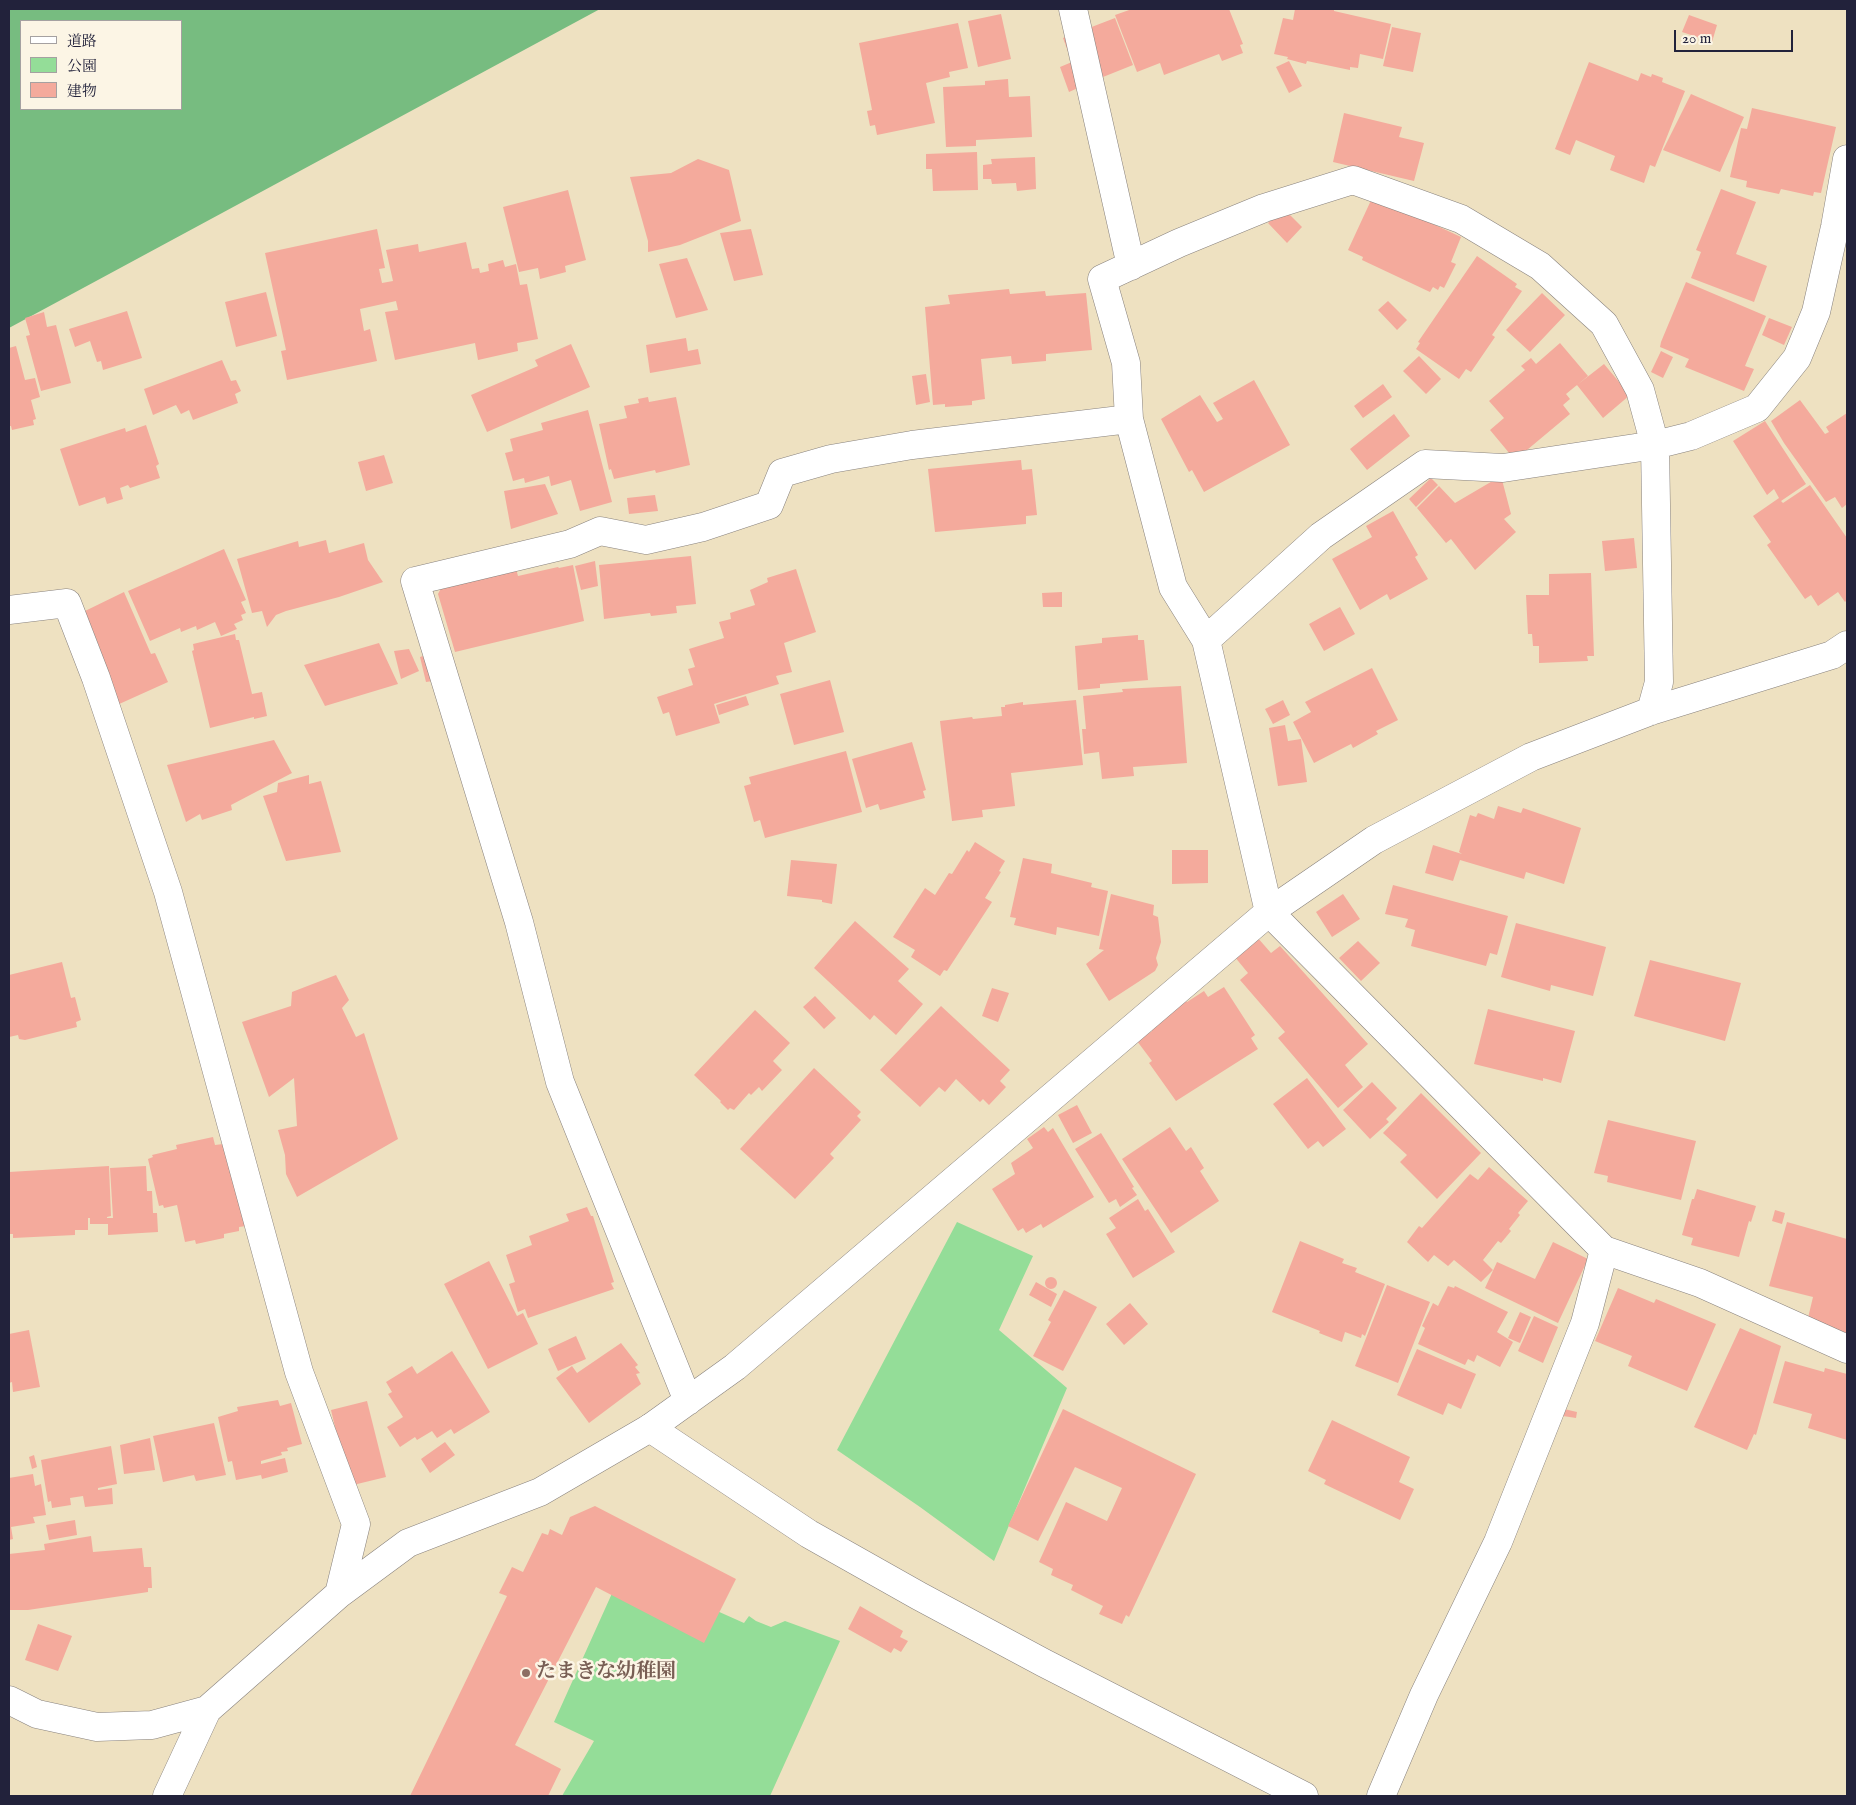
<!DOCTYPE html>
<html>
<head>
<meta charset="utf-8">
<style>
	body { margin:0 }
	#map { position:relative; width:1856px; height:1805px; overflow:hidden; background:#eee1c1; font-family:"IM FELL English","Noto Serif JP",serif }
	canvas { display:block }
	.frame { position:absolute; inset:0; border:10px solid #22223b; pointer-events:none }
	.legend { position:absolute; left:20px; top:20px; width:162px; height:90px; box-sizing:border-box; background:#fcf5e5; border:1px solid #a5a1a1; margin:0; padding:6px 9px; list-style:none; font-size:15px; color:#22223b }
	.legend li { display:flex; align-items:center; gap:10px; height:25px }
	.legend b { width:25px; border:1px solid #a5a1a1 }
	.scale { position:absolute; left:1674px; top:30px; width:119px; height:22px; box-sizing:border-box; border:2px solid #22223b; border-top:0; padding-left:6px; font-size:15px; line-height:18px; white-space:nowrap; color:#22223b; -webkit-text-stroke:4px #fcf5e5; paint-order:stroke }
</style>
</head>
<body>
<div id="map">
<canvas width="1856" height="1805"></canvas>
<div class="frame"></div>
<ul class="legend">
<li><b style="height:6px;background:#fff"></b>道路</li>
<li><b style="height:14px;background:#94dd98"></b>公園</li>
<li><b style="height:14px;background:#f4aa9c"></b>建物</li>
</ul>
<div class="scale">20 m</div>
</div>
<script>
const ctx = document.querySelector('canvas').getContext('2d');
ctx.lineJoin = 'round';
function fillPath(path, color) {
  ctx.fillStyle = color;
  ctx.fill(path, 'evenodd');
}
function strokePath(path, color, width, dash) {
  ctx.strokeStyle = color;
  ctx.lineWidth = width;
  ctx.lineCap = dash ? 'butt' : 'round';
  ctx.setLineDash(dash || []);
  ctx.stroke(path);
}
function drawText(font, color, halo, rows, align = 'center') {
  ctx.font = font + ' "IM FELL English","Noto Serif JP",serif';
  ctx.lineWidth = 5;
  ctx.setLineDash([]);
  ctx.textBaseline = 'middle';
  ctx.strokeStyle = halo;
  ctx.fillStyle = color;
  for (const [text, x, y, turn = 0] of rows) {
    ctx.save();
    ctx.translate(x, y);
    ctx.rotate((+turn || 0) * Math.PI / 180);
    ctx.textAlign = isNaN(turn) ? turn : align;
    if (halo) ctx.strokeText(text, 0, 0);
    ctx.fillText(text, 0, 0);
    ctx.restore();
  }
}
const green = new Path2D(`
	M957 1222 1033 1256 999 1330 1067 1388 994 1561 920 1507 837 1450Z
	M623 1569 744 1623 749 1616 756 1621 771 1627 785 1621 840 1641 770 1796H562L594 1741 554 1722Z`);
const forest = new Path2D(`
	M9 9H600L9 328ZM21 21H181V109H21Z`);
const building = new Path2D(`
	M1132 9H1229L1243 44 1240 45 1243 53 1222 61 1219 54 1164 75 1160 63 1137 72 1115 15Z
	M1295 9H1334V11L1391 24 1383 59 1360 54 1358 68 1350 67V70L1307 61 1306 64 1287 59 1288 57 1274 54 1283 18 1293 20Z
	M1001 14 1011 59 978 67 968 21Z
	M1689 15 1717 25 1712 42 1682 32Z
	M1115 18 1133 65 1098 79 1069 92 1060 67 1072 62 1063 38Z
	M958 23 968 68 949 72 950 77 926 83 935 123 877 135 875 125 870 126 867 111 872 110 859 43Z
	M1392 27 1421 33 1413 72 1383 66Z
	M1289 61 1302 86 1289 93 1276 67Z
	M1589 62 1638 81 1641 73 1651 77 1652 74 1663 78 1662 82 1685 91 1655 167 1650 165 1644 183 1610 170 1615 156 1576 140 1570 155 1555 149Z
	M1008 79 1009 97 1030 96 1032 137 976 140V146L946 147 943 87 985 85V81Z
	M1691 94 1744 117 1720 172 1663 150Z
	M1752 108 1836 127 1821 193 1814 192 1813 196 1781 189 1779 194 1746 187 1747 181 1730 177 1741 128 1747 129Z
	M1344 113 1402 127 1399 137 1424 143 1414 181 1333 162Z
	M977 152 978 190 933 191 932 169H926V154Z
	M1035 157 1036 189 1017 191 1016 183 992 184 991 179H983V165L992 164 991 159Z
	M698 159 729 170 741 221 680 245 648 252V241L630 177 671 173Z
	M1721 189 1756 202 1736 254 1767 266 1754 302 1691 278 1701 252 1696 250Z
	M568 190 586 260 565 266 566 272 540 279 538 268 519 272 503 207Z
	M1373 196 1461 237 1451 262 1456 264 1444 288 1440 286 1438 290 1433 287 1430 292 1362 260 1363 257 1348 250Z
	M1283 208 1302 227 1287 243 1268 223Z
	M377 229 385 268 379 269 382 283 393 281 386 250 418 244 419 252 466 242 472 269 479 268 480 273 489 271 488 264 503 260 505 267 516 264 520 285 527 284 538 339 517 343 518 351 478 360 475 343 395 360 385 312 398 310 396 301 360 309 364 331 370 329 377 361 287 380 281 351 286 350 265 253Z
	M751 229 763 275 734 281 720 233Z
	M1477 256 1517 284 1515 287 1522 291 1492 335 1495 337 1471 372 1466 369 1459 379 1416 349 1420 343 1418 342Z
	M687 258 708 310 676 318 659 264Z
	M1686 282 1766 316 1745 366 1754 369 1744 391 1685 367 1689 359 1660 347 1661 342Z
	M1009 289 1010 294 1045 291 1046 296 1086 293 1092 350 1046 354V361L1012 364 1011 356 981 359 985 399 972 401V405L945 407V404L933 405 925 307 950 304 948 295Z
	M266 292 277 336 236 347 225 302Z
	M1542 293 1565 315 1530 352 1506 330Z
	M1388 301 1407 320 1397 330 1378 310Z
	M127 311 142 358 103 370 101 361 97 362 90 341 75 347 69 329Z
	M44 312 47 327 56 325 71 383 41 391 26 336 30 335 25 318Z
	M1769 318 1792 327 1784 345 1762 335Z
	M686 338 688 351 698 349 701 364 650 373 646 345Z
	M1560 343 1588 376 1566 394 1570 399 1563 405 1570 414 1515 460 1490 430 1504 418 1489 401 1525 370 1521 366 1531 358 1536 364Z
	M571 344 590 387 487 432 471 395 538 366 535 360Z
	M16 346 25 380 35 378 40 397 31 400 36 419 33 420 34 425 12 430 11 426H9V348Z
	M1661 351 1673 357 1663 378 1651 372Z
	M1419 356 1441 379 1426 394 1403 371Z
	M222 360 231 381 236 380 241 391 235 394 238 403 193 420 189 410 181 414 176 405 153 415 144 389Z
	M1604 364 1630 395 1603 418 1577 385Z
	M926 374 930 402 916 405 912 376Z
	M1254 380 1290 445 1204 492 1192 470 1189 472 1161 419 1200 395 1217 422 1223 419 1213 403Z
	M1383 384 1392 397 1363 418 1354 406Z
	M648 397 649 402 676 397 690 465 656 473 655 470 614 479 611 469 609 470 599 424 627 418 624 406 639 403 638 399Z
	M1800 400 1825 434 1829 432 1826 427 1847 413V504L1842 508 1835 497 1826 502 1784 443 1771 421Z
	M588 410 612 502 580 511 571 480 551 486 549 476 525 483 524 478 513 481 505 453 513 451 510 439 543 430 541 423Z
	M1394 414 1410 436 1367 470 1350 449Z
	M1765 421 1806 484 1781 501 1783 503 1810 485 1847 538V600L1845 602 1838 592 1818 606 1811 595 1805 599 1767 545 1771 542 1753 516 1779 498 1774 489 1767 495 1733 441Z
	M146 425 159 464 156 466 160 478 130 488 128 485 120 488 123 499 107 504 105 497 79 506 60 449 125 428 126 432Z
	M384 455 393 483 366 491 358 462Z
	M1021 460 1022 470 1032 469 1037 515 1026 516V524L935 532 928 469Z
	M1501 476 1511 514 1504 519 1516 532 1475 570 1451 539 1446 543 1417 508 1439 486 1455 503Z
	M1431 478 1438 485 1416 507 1409 499Z
	M545 484 558 514 511 529 504 491Z
	M655 495 658 511 629 514 627 498Z
	M1393 511 1418 555 1415 557 1428 579 1390 600 1387 594 1360 610 1332 559 1372 537 1366 526Z
	M1634 538 1637 568 1605 571 1602 541Z
	M326 540 329 553 364 543 368 560 383 582 339 597 286 611 276 615 267 627 262 611 252 613 237 559 298 541 299 547Z
	M224 549 246 600 241 602 246 613 241 615 243 620 234 624 237 629 221 636 215 622 197 630 196 626 181 632 180 628 150 641 128 591Z
	M691 556 696 604 676 606 677 613 651 616 650 613 604 619 599 565Z
	M595 561 598 586 581 590 575 566Z
	M515 565 518 576 558 567 559 568 573 565 584 621 455 652 438 594 443 584Z
	M796 569 816 632 784 643 792 672 776 676 779 684 714 704 720 723 676 736 669 712 663 714 657 697 693 685 688 669 695 667 689 649 724 638 719 622 731 619 730 613 755 605 750 590 768 582 767 578Z
	M1591 573 1594 656H1587L1588 661 1539 663V646H1533L1532 634H1528L1526 595H1549V574Z
	M124 592 151 654 155 653 168 682 117 705 97 650 100 649 85 611Z
	M1062 592V607H1043L1042 593Z
	M1340 607 1355 634 1324 651 1309 624Z
	M235 634 236 640H239L252 694 262 692 267 716 254 719V717L210 728 192 651 194 650 193 644Z
	M1138 635V640H1144L1148 680 1100 684V688L1078 690 1075 646 1102 643V638Z
	M379 643 398 684 325 706 304 665Z
	M409 649 419 671 401 679 394 651Z
	M429 654 439 680 426 682 420 657Z
	M1372 668 1398 720 1376 731 1378 734 1353 748 1351 744 1314 763 1293 722 1311 712 1305 702Z
	M830 680 844 732 794 745 780 694Z
	M1181 686 1187 763 1133 767 1134 776 1102 779 1099 752 1084 754 1082 729H1086L1083 696 1123 692 1122 689Z
	M746 696 749 705 719 715 716 705Z
	M1076 700 1083 765 1011 773 1015 806 982 810 983 817 952 821 940 721 972 717 973 719 1002 716 1001 707H1005V705L1023 702V705Z
	M1283 700 1290 715 1273 724 1265 709Z
	M1285 725 1288 741 1301 739 1307 782 1278 786 1269 728Z
	M274 740 292 773 231 805 232 810 202 820 200 814 186 822 167 765Z
	M912 742 926 790 923 791 925 798 880 810 878 804 866 808 852 759Z
	M846 751 862 812 765 838 760 820 754 822 744 786 751 784 749 777Z
	M309 775V784L321 781 341 852 286 861 263 796 277 792 278 783Z
	M1498 806 1521 813 1523 808 1581 828 1564 884 1526 872 1524 879 1460 860 1453 881 1425 873 1433 845 1462 854 1459 852 1470 815 1476 817 1478 813 1494 819Z
	M975 842 1005 861 999 871 1001 872 985 898 992 902 947 971 944 970 940 976 911 957 915 950 893 937 925 888 935 895 949 873 952 874 967 850 969 852Z
	M1172 850H1208V883L1172 884Z
	M1023 858 1052 864 1051 873 1092 883 1091 887 1108 891 1099 936 1057 927 1056 935 1014 925 1016 918 1010 917Z
	M791 860 837 864 832 904 822 902V900L787 896Z
	M1393 885 1508 916 1497 955 1490 953 1486 966 1411 946 1415 930 1405 927 1408 919 1385 914Z
	M1111 894 1154 905 1153 915 1158 917 1161 942 1156 958 1158 965 1155 971 1109 1001 1086 964 1104 950 1099 949Z
	M1343 894 1360 919 1332 937 1316 912Z
	M855 921 909 969 898 981 923 1004 896 1035 874 1015 870 1020 814 968Z
	M1516 923 1606 947 1593 996 1551 985 1550 991 1501 977Z
	M1257 937 1271 953 1280 946 1368 1044 1345 1065 1363 1087 1338 1108 1278 1038 1285 1032 1240 980 1248 973 1234 956Z
	M1358 941 1380 963 1361 981 1339 958Z
	M1650 960 1741 983 1725 1041 1634 1016Z
	M62 962 71 998 75 997 81 1020 76 1022 77 1027 25 1040 19 1039 18 1035 9 1037V975Z
	M336 975 349 1000 342 1008 356 1037 364 1033 398 1139 297 1197 286 1174 285 1155 278 1130 297 1126 294 1078 269 1097 242 1022 291 1006 292 992Z
	M1224 987 1255 1035 1251 1038 1258 1049 1176 1101 1149 1063 1152 1061 1137 1041 1152 1031 1148 1025 1184 999 1187 1002 1204 991 1208 997Z
	M992 988 1009 993 998 1022 982 1016Z
	M815 996 836 1018 824 1029 803 1007Z
	M941 1006 1010 1070 1000 1081 1006 1087 989 1105 983 1099 980 1102 956 1079 945 1092 939 1087 920 1107 880 1070Z
	M1488 1009 1575 1031 1561 1083 1543 1078V1081L1474 1064Z
	M755 1010 790 1043 773 1061 782 1070 762 1091 759 1087 751 1095 749 1093 734 1110 730 1108 728 1110 720 1102 721 1101 694 1075Z
	M814 1068 861 1112 857 1116 861 1120 830 1154 834 1158 795 1199 740 1149Z
	M1307 1078 1346 1129 1323 1147 1318 1141 1308 1149 1273 1104Z
	M1372 1082 1397 1108 1386 1119 1389 1122 1370 1139 1343 1110Z
	M1421 1093 1481 1153 1437 1199 1400 1162 1407 1155 1383 1133Z
	M1077 1105 1092 1133 1073 1143 1058 1115Z
	M1608 1120 1696 1141 1681 1200 1607 1182 1608 1176 1594 1173Z
	M1044 1127 1048 1132 1053 1128 1094 1197 1043 1228 1041 1224 1026 1233 1023 1228 1018 1231 992 1189 1015 1174 1011 1163 1033 1148 1027 1139Z
	M1170 1127 1186 1151 1191 1147 1204 1168 1200 1171 1219 1201 1171 1233 1122 1159Z
	M1101 1133 1134 1187 1132 1188 1137 1195 1120 1207 1116 1199 1109 1203 1075 1149Z
	M213 1137 215 1145 223 1144 228 1166H232L246 1226 239 1227V1231L224 1234V1238L196 1244 195 1240 185 1242 177 1205 164 1208 163 1205 159 1206 148 1159 153 1157 152 1155 177 1149 176 1145Z
	M109 1166 111 1216 107 1217V1218H113L110 1168 146 1166 147 1191H152L153 1213H157L158 1232 108 1235V1224H90V1218H88V1230H75V1235L13 1238V1234H9V1172Z
	M1489 1167 1528 1201 1518 1213 1520 1215 1509 1229 1511 1231 1501 1243 1498 1241 1483 1260 1493 1270 1481 1282 1454 1260 1448 1266 1434 1255 1428 1262 1407 1242 1419 1226 1422 1228 1470 1174 1478 1180Z
	M1697 1189 1756 1206 1751 1222 1749 1221 1739 1257 1691 1245 1693 1238 1682 1235 1692 1199H1694Z
	M1138 1199 1145 1211 1148 1209 1175 1252 1133 1278 1106 1234 1116 1228 1109 1218Z
	M587 1207 591 1216H593L614 1282 611 1283 614 1289 528 1318 525 1309 518 1312 509 1284 515 1282 506 1255 532 1245 529 1236 569 1221 566 1214Z
	M1775 1210 1785 1213 1782 1224 1772 1221Z
	M1787 1222 1847 1239V1333L1807 1322 1813 1297 1769 1286Z
	M1300 1241 1344 1259 1342 1263 1357 1268 1355 1272 1385 1284 1365 1336 1362 1334 1361 1338 1345 1332 1342 1342 1319 1333 1320 1331 1272 1312Z
	M1553 1242 1588 1259 1558 1323 1485 1288 1497 1262 1535 1279Z
	M489 1261 517 1316 523 1313 538 1344 488 1369 444 1284Z
	M1045 1283a6 6 0 1 1 12 0a6 6 0 1 1-12 0Z
	M1036 1282 1057 1294 1051 1307 1029 1295Z
	M1387 1285 1430 1302 1398 1383 1355 1366Z
	M1448 1286 1454 1288 1455 1286 1508 1312 1497 1332 1513 1342 1500 1367 1477 1355 1474 1362 1468 1359 1465 1365 1418 1344 1425 1328 1422 1326 1433 1303 1438 1306Z
	M1618 1288 1654 1303 1656 1299 1716 1324 1687 1391 1628 1366 1632 1356 1595 1341Z
	M1064 1290 1097 1307 1063 1371 1033 1356 1051 1322 1048 1320Z
	M1130 1303 1148 1324 1124 1345 1106 1324Z
	M1520 1312 1531 1317 1520 1343 1508 1338Z
	M1534 1316 1558 1327 1543 1363 1518 1351Z
	M1740 1328 1781 1346 1756 1435 1754 1434 1747 1450 1694 1427Z
	M29 1330 40 1387 13 1392 12 1382 9 1383V1334Z
	M576 1336 586 1359 558 1371 548 1349Z
	M621 1343 638 1365 635 1367 640 1373 636 1374 641 1384 589 1423 556 1378 572 1366 577 1373Z
	M1417 1349 1476 1374 1461 1409 1448 1403 1443 1415 1397 1395Z
	M452 1351 490 1412 454 1434 451 1429 437 1438 432 1431 417 1440 415 1437 400 1447 387 1427 403 1417 388 1394 392 1392 386 1382 412 1366 417 1374Z
	M1785 1361 1824 1372 1825 1368 1847 1374V1440L1808 1428 1812 1414 1773 1403Z
	M278 1400 280 1406 291 1403 302 1444 287 1448 288 1451 281 1452 282 1455 261 1461V1464L285 1458 288 1472 262 1479 261 1475 236 1480 232 1461 228 1462 218 1417 238 1411 237 1407Z
	M367 1401 386 1477 349 1486 331 1410Z
	M1063 1409 1196 1474 1129 1617 1126 1615 1122 1624 1099 1614 1103 1606 1071 1590 1073 1585 1051 1575 1053 1569 1039 1562 1066 1502 1107 1521 1122 1488 1075 1467 1038 1541 1008 1526Z
	M1564 1409 1577 1412 1576 1418 1563 1416Z
	M1332 1420 1410 1457 1399 1482 1414 1489 1400 1520 1324 1484 1326 1480 1308 1471Z
	M214 1423 226 1475 196 1481 194 1475 163 1482 153 1436Z
	M150 1438 155 1470 124 1474 120 1445Z
	M445 1442 455 1455 430 1473 421 1459Z
	M111 1446 117 1484 98 1488V1490L112 1488 113 1504 85 1507 83 1496 70 1498 71 1505 52 1508 51 1501 48 1502 41 1460Z
	M34 1455 37 1467 32 1469 29 1457Z
	M33 1474 35 1486 41 1484 46 1515 33 1517 35 1523 11 1527 13 1539 9 1540V1478Z
	M595 1506 736 1579 704 1643 596 1587 515 1745 561 1769 548 1796H410L507 1596 499 1593 512 1567 523 1572 542 1533 548 1535 550 1529 562 1535 570 1517Z
	M75 1520 77 1535 49 1540 46 1525Z
	M91 1536 93 1552 142 1548 144 1567H151L152 1588H148V1592L28 1610H9V1554L45 1550 44 1544Z
	M860 1606 903 1631 900 1637 908 1641 901 1652 894 1648 891 1653 848 1629Z
	M38 1624 72 1636 58 1671 25 1660Z`);
const minor = new Path2D(`
	M1073 9 1131 266
	M9 610 67 603 96 678 168 892 299 1372 356 1524 339 1594
	M1206 640 1321 536 1425 464 1503 468 1655 445 1691 436 1757 408 1797 358 1816 312 1835 227 1847 159
	M1651 711 1659 682 1655 445 1640 390 1604 324 1540 266 1461 219 1353 180 1264 208 1179 243 1102 279 1126 363 1129 419 1173 587 1206 640 1269 912 1604 1250 1700 1283 1847 1349
	M688 1401 560 1082 519 922 415 581 570 544 600 531 646 540 703 527 769 505 782 473 831 459 912 445 1129 419
	M9 1700 37 1714 97 1727 152 1725 207 1710
	M167 1796 207 1710 339 1594 408 1543 540 1492 650 1428 735 1367 1269 912 1374 840 1531 757 1651 711 1832 655 1847 645
	M1381 1796 1424 1695 1498 1542 1585 1323 1604 1250`);
const tertiary = new Path2D(`
	M650 1428 809 1534 919 1596 1044 1663 1304 1796`);
const markers = [
	[526,1673,5,"#8d6e63"]
];
const educationNames = [
	["たまきな幼稚園",536,1673]
];
fillPath(green, '#94dd98');
fillPath(forest, '#77bc80');
fillPath(building, '#f4aa9c');
strokePath(minor, '#88827e', 29);
strokePath(tertiary, '#88827e', 29);
strokePath(minor, '#fff', 28);
strokePath(tertiary, '#fff', 28);
for (const [x, y, r, color] of markers) {
  const dot = new Path2D();
  dot.arc(x, y, r, 0, 2 * Math.PI);
  ctx.fillStyle = color;
  ctx.fill(dot);
  strokePath(dot, '#fcf5e5', 2);
}
drawText('bold 20px', '#785e54', '#fcf5e5', educationNames, 'left');
</script>
</body>
</html>
